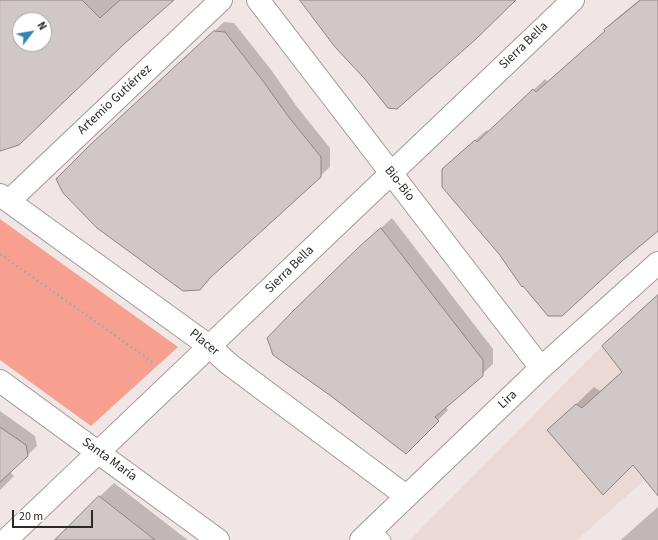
<!DOCTYPE html>
<html>
<head>
<meta charset="utf-8">
<style>
	body { margin:0 }
	#map { position:relative; width:658px; height:540px; overflow:hidden; background:#efe6e5; font-family:"Source Sans 3",sans-serif }
	canvas { display:block }
	.north { position:absolute; left:12px; top:12px; width:40px; height:40px; box-sizing:border-box; background:#fff; border:1px solid #aaa9a9; border-radius:50%; rotate:59deg; font-size:11px; font-weight:700; line-height:16px; text-align:center; color:#2b2827 }
	.north::after { content:''; display:block; margin:auto; width:14px; height:18px; background:#3682b5; clip-path:polygon(50% 0,100% 100%,50% 72%,0 100%) }
	.scale { position:absolute; left:12px; top:510px; width:81px; height:18px; box-sizing:border-box; border:2px solid #2b2827; border-top:0; padding-left:5px; font-size:12px; line-height:14px; white-space:nowrap; color:#2b2827; -webkit-text-stroke:3px #fff; paint-order:stroke }
</style>
</head>
<body>
<div id="map">
<canvas width="658" height="540"></canvas>
<div class="north">N</div>
<div class="scale">20 m</div>
</div>
<script>
const ctx = document.querySelector('canvas').getContext('2d');
ctx.lineJoin = 'round';
function fillPath(path, color) {
  ctx.fillStyle = color;
  ctx.fill(path, 'evenodd');
}
function strokePath(path, color, width, dash) {
  ctx.strokeStyle = color;
  ctx.lineWidth = width;
  ctx.lineCap = dash ? 'butt' : 'round';
  ctx.setLineDash(dash || []);
  ctx.stroke(path);
}
function drawText(font, color, halo, rows, align = 'center') {
  ctx.font = font + ' "Source Sans 3",sans-serif';
  ctx.lineWidth = 3;
  ctx.setLineDash([]);
  ctx.textBaseline = 'middle';
  ctx.strokeStyle = halo;
  ctx.fillStyle = color;
  for (const [text, x, y, turn = 0] of rows) {
    ctx.save();
    ctx.translate(x, y);
    ctx.rotate((+turn || 0) * Math.PI / 180);
    ctx.textAlign = isNaN(turn) ? turn : align;
    if (halo) ctx.strokeText(text, 0, 0);
    ctx.fillText(text, 0, 0);
    ctx.restore();
  }
}
const built = new Path2D(`
	M658 295V468L577 540H410L602 346Z`);
const green = new Path2D(`
	M0 219 178 347 91 426 0 360Z`);
const shadow = new Path2D(`
	M0 0H172L0 147ZM20 20H44V44H20Z
	M639 0H658V229L454 158 487 130 489 132 545 79 548 82 606 31 605 30 616 19Z
	M224 22 234 23 272 71 297 107 330 148V167L320 176 101 135Z
	M392 218 493 349V364L446 407 448 410 406 453 372 236Z
	M658 295V494L633 463 549 430 594 387 600 391 623 371 621 329Z
	M0 411 35 436 37 446 10 472 14 476 0 490Z
	M114 483 176 531 188 540H54Z
	M658 507V540H621L623 538Z`);
const building = new Path2D(`
	M0 0H82L100 18 120 0H174L123 45 19 145 0 151ZM20 20H44V44H20Z
	M300 0H516L476 39 397 109 388 108 364 78 335 47Z
	M641 0H658V231L621 262 562 316H548L523 286 522 287 499 254 442 187V169L475 140 477 142 533 89 536 92 605 31 604 30Z
	M214 31 225 32 263 81 288 116 321 157V177L210 278 200 290 183 291 97 228 63 193 56 179 90 145Z
	M381 228 483 360V376L435 417 439 421 406 454 331 396 273 355 267 338 293 311 360 246Z
	M658 295V496L633 465 603 495 547 430 576 404 582 408 622 372 602 346Z
	M0 427 26 445 28 456 0 482Z
	M99 496 155 540H55Z`);
const path = new Path2D(`
	M0 254 154 363`);
const service = new Path2D(`
	M373 528 385 540`);
const minor = new Path2D(`
	M258 0 541 368
	M9 201 221 0
	M209 346 229 364 406 496
	M0 381 218 540
	M361 540 541 368 658 263`);
const tertiary = new Path2D(`
	M0 195 209 346`);
const secondary = new Path2D(`
	M6 540 573 0`);
const streetNames = [
	["Sierra Bella",524,46,-44],
	["Artemio Gutiérrez",115,100,-43],
	["Bio-Bio",399,184,52],
	["Sierra Bella",290,270,-44],
	["Placer",204,343,39],
	["Lira",508,400,-43],
	["Santa María",109,460,36]
];
fillPath(built, '#ead9d5');
fillPath(green, '#f7a090');
fillPath(shadow, '#0003');
fillPath(building, '#d0c8c6');
strokePath(building, '#8d8684', 1);
strokePath(service, '#a19997', 13);
strokePath(minor, '#a19997', 24);
strokePath(tertiary, '#a19997', 24);
strokePath(secondary, '#a19997', 24);
strokePath(path, '#afa8a7', 2.5, [2, 3]);
strokePath(service, '#fff', 11);
strokePath(minor, '#fff', 22);
strokePath(tertiary, '#fff', 22);
strokePath(secondary, '#fff', 22);
drawText('13px', '#2b2827', '#fff', streetNames);
</script>
</body>
</html>
